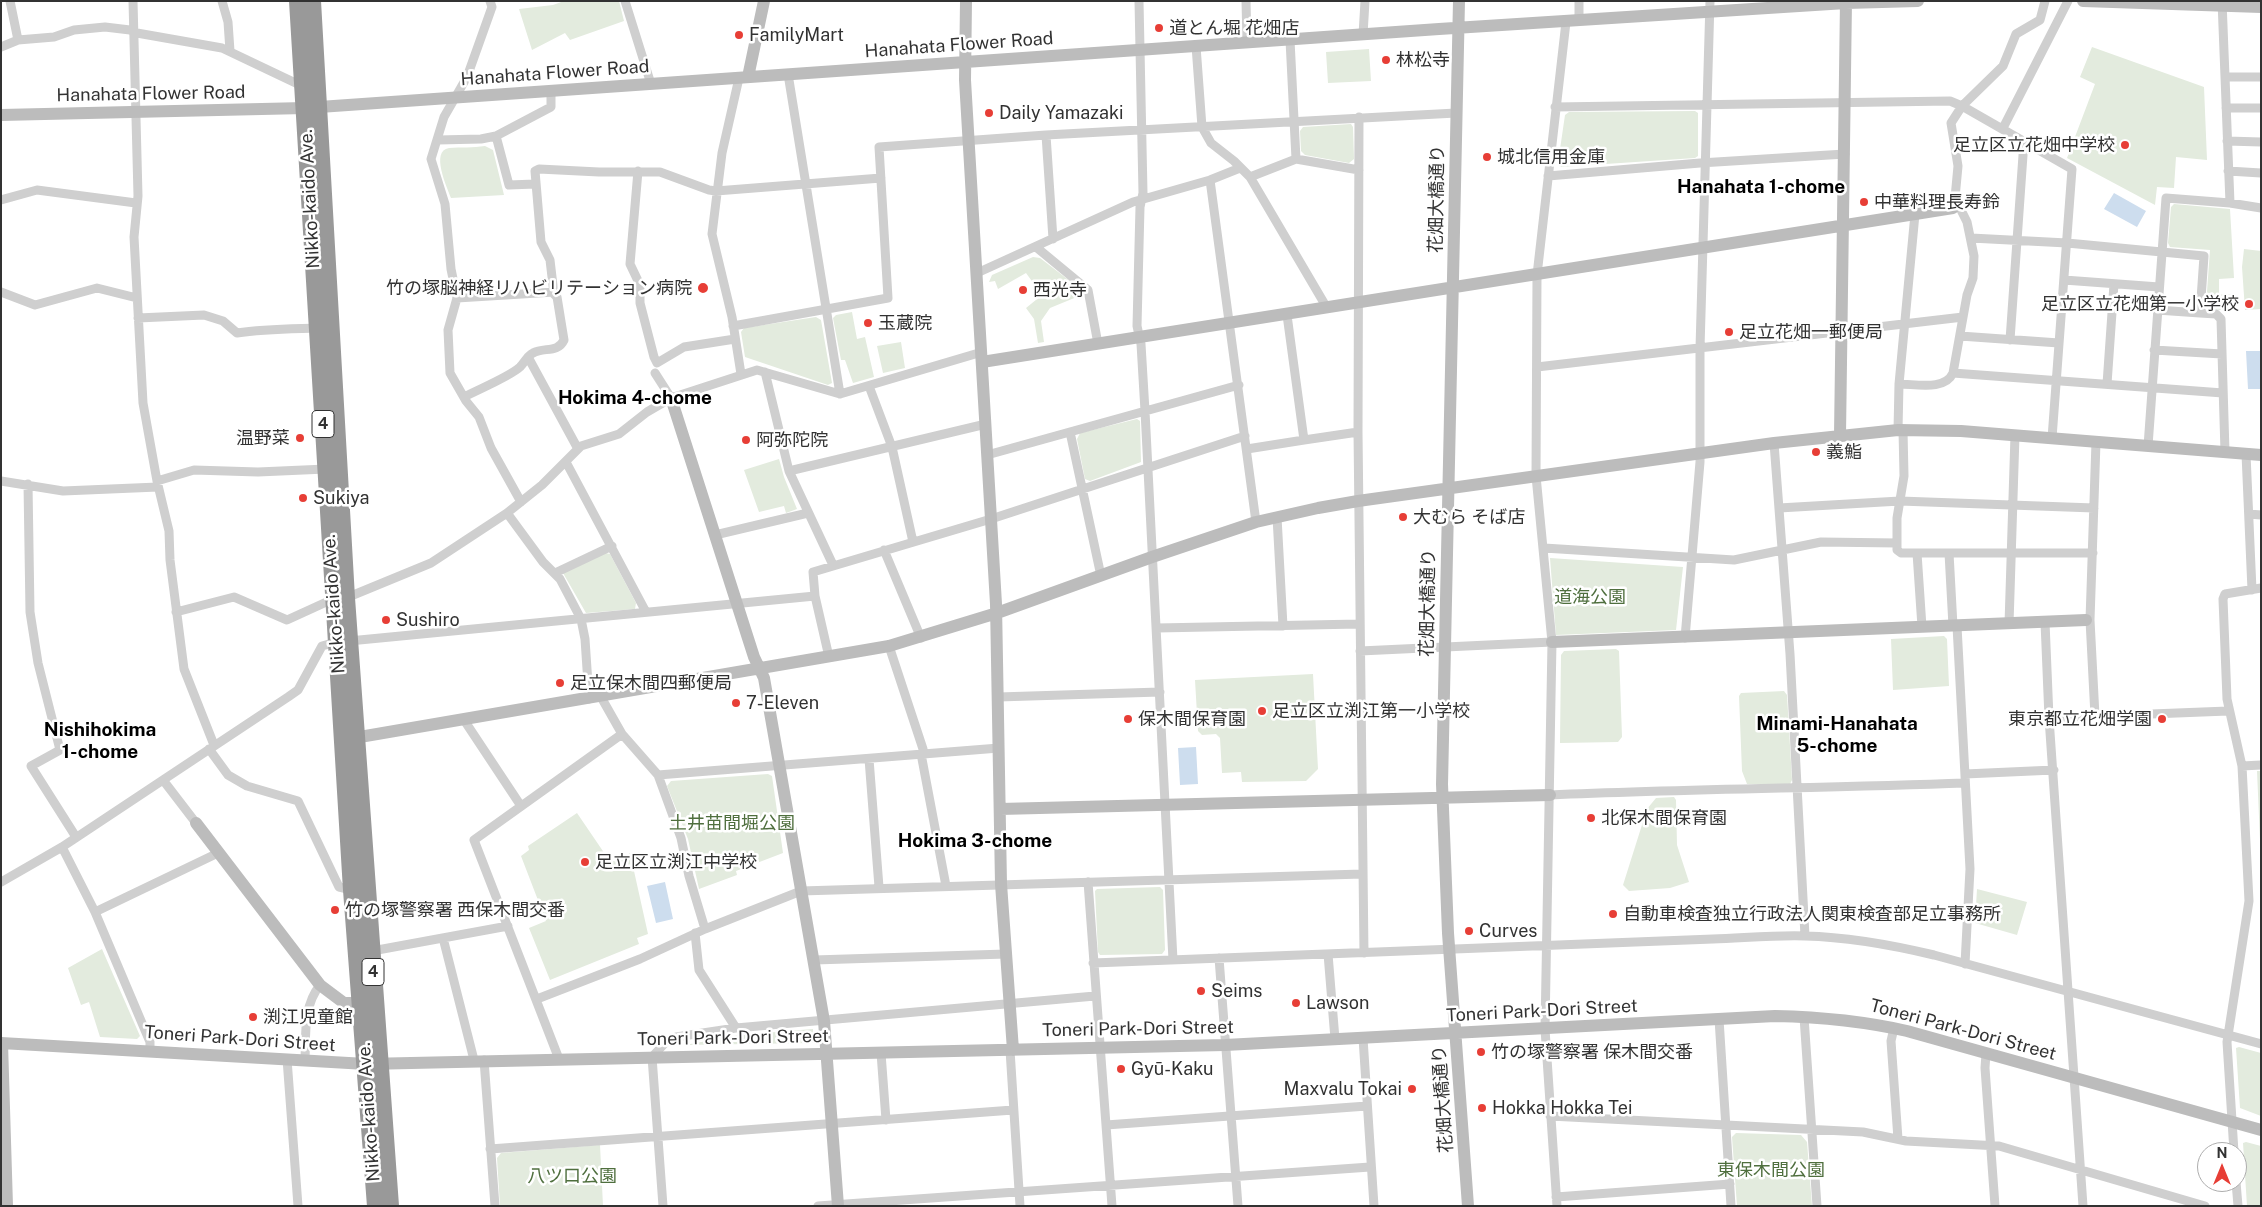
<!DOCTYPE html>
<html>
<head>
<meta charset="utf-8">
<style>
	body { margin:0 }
	#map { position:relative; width:2262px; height:1207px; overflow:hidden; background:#fff; font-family:"Public Sans",sans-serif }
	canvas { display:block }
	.frame { position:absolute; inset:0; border:2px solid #323232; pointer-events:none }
	.north { position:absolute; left:2197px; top:1142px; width:50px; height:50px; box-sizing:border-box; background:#fff; border:1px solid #adadad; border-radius:50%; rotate:0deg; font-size:14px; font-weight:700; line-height:20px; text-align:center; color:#323232 }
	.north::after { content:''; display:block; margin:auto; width:18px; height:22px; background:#e73e36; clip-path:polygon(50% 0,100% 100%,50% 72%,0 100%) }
</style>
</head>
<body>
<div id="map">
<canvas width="2262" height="1207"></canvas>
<div class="frame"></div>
<div class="north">N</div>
</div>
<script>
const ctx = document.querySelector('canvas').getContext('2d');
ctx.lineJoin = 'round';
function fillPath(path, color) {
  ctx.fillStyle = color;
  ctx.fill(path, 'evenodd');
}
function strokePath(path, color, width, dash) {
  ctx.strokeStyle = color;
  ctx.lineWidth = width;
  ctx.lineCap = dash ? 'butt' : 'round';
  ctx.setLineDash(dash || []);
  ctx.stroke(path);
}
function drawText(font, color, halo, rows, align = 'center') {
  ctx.font = font + ' "Public Sans","Noto Sans JP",sans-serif';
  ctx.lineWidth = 5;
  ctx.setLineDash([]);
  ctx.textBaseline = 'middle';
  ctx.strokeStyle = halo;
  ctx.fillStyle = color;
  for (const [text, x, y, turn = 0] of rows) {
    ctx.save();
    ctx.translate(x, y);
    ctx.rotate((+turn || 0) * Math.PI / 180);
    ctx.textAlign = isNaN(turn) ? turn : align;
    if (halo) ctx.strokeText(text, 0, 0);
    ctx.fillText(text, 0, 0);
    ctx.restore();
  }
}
const green = new Path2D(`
	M564 1H619L624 21 570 40 565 33 532 50 519 9 553 5Z
	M2092 47 2204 87 2207 160 2176 157 2174 188 2157 187 2155 205 2067 158 2095 84 2080 77Z
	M1369 49 1371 81 1328 83 1326 52Z
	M1695 111 1698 113V156L1695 158 1561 167 1558 163 1565 115 1569 112Z
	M1351 124 1353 127 1354 159 1349 163 1305 155 1301 151 1300 131 1303 127Z
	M485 146 493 150 504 195 451 198C447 187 430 151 449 148 461 147 473 148 485 146Z
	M2174 204 2230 209 2234 278 2219 279V294L2235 295V311L2209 309 2206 305 2210 250 2170 247 2168 243 2171 207Z
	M2244 249 2261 251V309L2245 310 2242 267Z
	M1033 257 1040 258 1083 291 1084 294 1050 308 1041 321 1044 342 1038 343 1034 319 1026 308 1042 295 1026 273 998 289 995 281 989 282 992 275Z
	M852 312 857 339 865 337 874 377 853 383 845 360H841L833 318 836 315Z
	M816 317 821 320 832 383 828 385 745 357 741 332 744 328Z
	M901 342 905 368 883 373 877 346Z
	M1137 419 1140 421 1141 462 1090 481 1085 479 1077 439 1080 433Z
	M779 459 784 477 797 509 786 513 784 506 759 512 744 470Z
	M606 553 610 554 636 603 635 609 586 613 563 573Z
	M1550 558 1683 567 1676 630 1556 635Z
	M1944 636 1947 639 1949 686 1893 690 1891 639Z
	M1616 649 1619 651 1622 737 1618 742 1560 743 1561 655 1564 651Z
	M1313 674 1318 769 1306 781 1242 782 1241 772 1222 773 1220 738 1216 734 1202 735 1198 731 1195 680Z
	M1784 691 1787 695 1792 780 1790 784H1747L1742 771 1739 696 1741 693Z
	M2257 771H2261V840H2260Z
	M768 774 772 776 783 853 736 871 737 875 699 889 688 839 667 786 671 781Z
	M1674 797 1676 800 1677 845 1689 882 1670 888 1629 891 1623 885 1647 809 1656 798Z
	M577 813 609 860 617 862 630 853 648 934 637 938 639 944 550 980 529 928 546 921 521 856 529 850 528 846Z
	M1160 887 1163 890 1165 950 1162 954 1100 955 1098 952 1095 891 1097 889Z
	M1977 889 2027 902 2017 935 1975 923Z
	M102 949 140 1036 137 1039 100 1037 89 1002 81 1005 68 968Z
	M813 1029V1043L685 1045 739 1035Z
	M2239 1047 2261 1053V1116L2240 1108 2236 1048Z
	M1736 1133 1801 1135 1807 1142 1812 1206H1737L1732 1137Z
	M2246 1142 2261 1146V1206H2247L2243 1143Z
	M600 1145 603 1206H500L497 1158 501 1153Z`);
const water = new Path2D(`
	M2114 193 2146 211 2137 227 2104 209Z
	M2246 351H2261V389H2248Z
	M1196 747 1198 784 1180 785 1178 748Z
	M665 882 673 919 656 923 647 886Z`);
const street = new Path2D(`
	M10 1 18 40
	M133 1 138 196 134 237 143 403 157 481 169 531 170 560 184 669 214 745
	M222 1 228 22 230 51
	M490 1 492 7 467 77 444 117 431 159 445 204 451 269 457 298 448 330 450 373 466 401 479 417 491 448 521 502
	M625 1 651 84
	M1139 1 1143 193 1140 207 1137 326 1141 344 1145 411 1173 960
	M1246 1 1247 43
	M2222 1 2230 203
	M1579 21V1
	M1363 35 1365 1
	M1290 40 1296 159
	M1196 46 1202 127 1211 143 1234 161 1250 177 1327 308
	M1 47 18 40 54 37 74 30 105 27 130 30 137 33 222 48 304 87
	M788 74 840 394
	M2225 77H2261
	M739 78 722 153 712 234 732 317 741 374
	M1555 107 1950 101 1962 106 2072 169 2052 438
	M2226 108H2261
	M1359 117 1358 432 1364 953
	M2003 128 2068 1
	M1046 135 1053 239
	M496 136 509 185 535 184
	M438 140 481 139 496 136 551 107V91
	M2227 141 2261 142
	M638 171 630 264 640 285V303L654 357 657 363 684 347 735 339
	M2228 171 2261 173
	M1548 176 1700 163 1845 154
	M1250 177 1296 159 1359 170
	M1210 180 1256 522
	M1 200 37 190 136 203
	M1971 238 2067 243 2204 256 2200 313 2216 314 2221 319 2225 452
	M1036 247 1088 290 1098 344
	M977 273 1133 202 1210 180 1240 168
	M2064 280 2159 287
	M1 292 35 305 97 288 137 298
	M457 298 554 292
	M2157 310 2200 313
	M138 318 204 315 223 321 237 333C264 329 290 329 318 328
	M733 326 888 298 879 147 1046 135 1456 113
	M1960 336 2059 343
	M2010 340 2024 141
	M2154 350 2222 354
	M528 357 578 449
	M1537 367 1963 317
	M765 372 789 471 833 565
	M655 373 671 398
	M1953 373 2223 393
	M1899 384C1916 384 1945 391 1953 373L1967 295 1973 278 1974 256 1967 222 1955 198 1958 166 1951 123 1962 106 2003 66 2016 34 2040 20 2045 1
	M2107 384 2114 284
	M869 386 892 447 913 542
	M464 397C479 389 509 377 520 367 525 362 527 356 533 353 544 347 558 353 564 340L557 297 554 294 550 260 541 242 535 171 539 169 599 172H660L709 190 716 191 881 178
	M1898 430 1899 384 1915 214
	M1903 430 1904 476 1897 518V550L1901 553H1917L1922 627
	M1070 432 1101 576
	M1304 440 1358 432
	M1774 443 1790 654 1805 936
	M2148 446 2166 198 2230 203 2261 208
	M1247 449 1304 440 1287 315
	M2246 454 2252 590
	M987 455 1239 385
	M566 462 646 612
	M789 471 986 424
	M1 481 63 491 158 487
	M157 481 194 470 258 472 326 469
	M28 484 30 612 38 663 60 750 31 766 76 837
	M1779 508 1900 501 2094 508
	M507 513 543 562 560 579 581 619 585 639 589 699
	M2249 514 2261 515
	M1277 517 1283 626
	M715 535 808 513
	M1544 548 1734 560 1821 542 1897 543
	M884 550 921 638
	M1917 553H2093
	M1949 553 1953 626
	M555 573 612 546
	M346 598 431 563 507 513 542 485 581 446 619 434 647 412 671 398 757 370 840 394 982 352
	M176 612 234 597 287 620 333 599
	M2045 622 2049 718 2083 1206
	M2009 624 2015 435
	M1957 626 1970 869 1965 964
	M1157 628 1359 624
	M1685 638 1700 462V348L1710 1
	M349 641 815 596
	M889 646 923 749 922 759 946 886
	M1360 651 1552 642
	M829 657 815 596 813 572 991 519 1245 436
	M601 697 622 734 658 775 681 838 689 876 705 929
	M998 697 1160 692
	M2095 716 2090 620 2096 442
	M2049 718 2228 711
	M464 720 521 806
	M209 749 228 775 247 786 298 801 339 887 352 890
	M869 759 879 887
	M2242 766 2261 765
	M1965 774 2054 770
	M658 775 999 748
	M163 780 196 823
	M1550 795C1688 789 1827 788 1965 783
	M62 847 95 912 150 1042V1050
	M1 882 62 847 288 697 298 690 322 646 336 642
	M1088 882 1112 1206
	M95 912 218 853
	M695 933 699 970 736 1028
	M443 938 474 1060
	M372 951 508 926
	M1328 954 1335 1039
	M1219 958 1238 1206
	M814 960 1006 954
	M1093 963 1713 939C1744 938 1775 935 1805 936 1849 937 1892 945 1934 955L2261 1044
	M537 999 640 959 705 929 801 891 1362 874
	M1804 1017 1817 1206
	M1719 1019 1731 1206
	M1894 1028 1891 1041 1898 1139
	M1363 1038 1374 1206
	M1010 1050 1020 1206
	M881 1053 886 1120
	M1986 1053 1985 1068 1995 1206
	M287 1059 298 1206
	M559 1059 474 840 622 734
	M484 1060 495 1206
	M305 1061C306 1034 303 1006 320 985
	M1550 1116 1863 1132 1906 1141 1999 1146 2205 1206
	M1106 1125 1367 1106
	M490 1149 1013 1110
	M2234 1152 2227 1042 2249 901 2242 766 2227 699 2223 599 2225 594 2261 588
	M2236 1182 2238 1206
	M1556 1197 1730 1184
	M663 1206 652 1057 666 1042 676 1037 736 1028 1095 996
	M818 1206 1370 1167
	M1557 1206 1545 1029 1552 642 1536 476 1537 275 1566 22`);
const secondary = new Path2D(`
	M966 1 965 80 996 604 1001 884 1013 1050
	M1459 1 1442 784 1448 933 1468 1206
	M2083 1 2261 7
	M748 77 764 1
	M1 115 305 108 1439 29 1846 3 1918 1
	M982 362 1953 208
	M671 398 754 657 764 678 824 1021 838 1206
	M1840 435 1846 1
	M1552 642 2086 620
	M348 739 889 646 997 613 1152 557 1256 522 1318 508 1358 501 1774 443 1898 430 1961 431 2261 455
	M1000 809 1550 795
	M196 823 320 985 344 1003H361
	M1 1043 366 1064 1225 1045 1775 1016C1820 1017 1863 1021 1907 1031L2261 1130
	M2 1043 7 1206`);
const highway = new Path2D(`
	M298 1 352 890 376 1206
	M312 1 346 598 390 1206`);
const markers = [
	[1159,28,5,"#e73e36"],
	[739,35,5,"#e73e36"],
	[1386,60,5,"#e73e36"],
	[989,113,5,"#e73e36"],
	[2125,145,5,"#e73e36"],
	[1487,157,5,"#e73e36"],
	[1864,202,5,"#e73e36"],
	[703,288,6,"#e73e36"],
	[1023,290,5,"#e73e36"],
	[2249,304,5,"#e73e36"],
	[868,323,5,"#e73e36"],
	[1729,332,5,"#e73e36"],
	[300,438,5,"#e73e36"],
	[746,440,5,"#e73e36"],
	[1816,452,5,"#e73e36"],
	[303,498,5,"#e73e36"],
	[1403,517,5,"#e73e36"],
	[386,620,5,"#e73e36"],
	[560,683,5,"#e73e36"],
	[736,703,5,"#e73e36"],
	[1262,711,5,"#e73e36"],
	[1128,719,5,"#e73e36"],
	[2162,719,5,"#e73e36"],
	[1591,818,5,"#e73e36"],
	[585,862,5,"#e73e36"],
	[335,910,5,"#e73e36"],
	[1613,914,5,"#e73e36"],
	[1469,931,5,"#e73e36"],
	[1201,991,5,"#e73e36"],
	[1296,1003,5,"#e73e36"],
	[253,1017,5,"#e73e36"],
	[1481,1052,5,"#e73e36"],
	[1121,1069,5,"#e73e36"],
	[1412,1089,5,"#e73e36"],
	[1482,1108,5,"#e73e36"]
];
const shields = [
	[323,424,22],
	[373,972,22]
];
const shieldNames = [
	["4",323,424],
	["4",373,972]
];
const poiNames = [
	["道とん堀 花畑店",1169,28],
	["FamilyMart",749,35],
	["林松寺",1396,60],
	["Daily Yamazaki",999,113],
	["足立区立花畑中学校",2115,145,"right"],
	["城北信用金庫",1497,157],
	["中華料理長寿鈴",1874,202],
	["竹の塚脳神経リハビリテーション病院",692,288,"right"],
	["西光寺",1033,290],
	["足立区立花畑第一小学校",2239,304,"right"],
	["玉蔵院",878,323],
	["足立花畑一郵便局",1739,332],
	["温野菜",290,438,"right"],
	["阿弥陀院",756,440],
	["義鮨",1826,452],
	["Sukiya",313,498],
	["大むら そば店",1413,517],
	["Sushiro",396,620],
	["足立保木間四郵便局",570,683],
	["7-Eleven",746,703],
	["足立区立渕江第一小学校",1272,711],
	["保木間保育園",1138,719],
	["東京都立花畑学園",2152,719,"right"],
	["北保木間保育園",1601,818],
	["足立区立渕江中学校",595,862],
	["竹の塚警察署 西保木間交番",345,910],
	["自動車検査独立行政法人関東検査部足立事務所",1623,914],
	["Curves",1479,931],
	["Seims",1211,991],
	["Lawson",1306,1003],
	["渕江児童館",263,1017],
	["竹の塚警察署 保木間交番",1491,1052],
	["Gyū-Kaku",1131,1069],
	["Maxvalu Tokai",1402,1089,"right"],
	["Hokka Hokka Tei",1492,1108]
];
const streetNames = [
	["Hanahata Flower Road",959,45,-4],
	["Hanahata Flower Road",555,73,-4],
	["Hanahata Flower Road",151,94,-1],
	["Nikko-kaido Ave.",310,199,-93],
	["花畑大橋通り",1437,199,-89],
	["花畑大橋通り",1428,603,-89],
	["Nikko-kaido Ave.",334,604,-94],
	["Toneri Park-Dori Street",1542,1011,-3],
	["Toneri Park-Dori Street",1138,1029,-1],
	["Toneri Park-Dori Street",1963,1030,15],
	["Toneri Park-Dori Street",733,1038,-1],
	["Toneri Park-Dori Street",240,1039,4],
	["花畑大橋通り",1443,1099,-94],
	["Nikko-kaido Ave.",369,1112,-94]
];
const parkNames = [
	["道海公園",1590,597],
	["土井苗間堀公園",732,823],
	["東保木間公園",1771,1170],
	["八ツ口公園",572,1176]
];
const neighbourhoodNames = [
	["Hanahata 1-chome",1761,187],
	["Hokima 4-chome",635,398],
	["Minami-Hanahata",1837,724],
	["5-chome",1837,746],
	["Nishihokima",100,730],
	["1-chome",100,752],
	["Hokima 3-chome",975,841]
];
fillPath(green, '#e3ebde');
fillPath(water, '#cdddee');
strokePath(street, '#cfcfcf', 9);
strokePath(secondary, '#bcbcbc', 12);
strokePath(highway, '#999', 18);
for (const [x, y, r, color] of markers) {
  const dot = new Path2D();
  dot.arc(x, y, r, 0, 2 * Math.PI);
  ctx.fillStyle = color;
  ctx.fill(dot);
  strokePath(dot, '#fff', 2);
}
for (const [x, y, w] of shields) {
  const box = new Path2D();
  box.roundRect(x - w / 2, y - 13.5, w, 27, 4);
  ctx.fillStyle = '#fff';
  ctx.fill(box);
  strokePath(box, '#323232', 1);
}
drawText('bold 16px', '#323232', null, shieldNames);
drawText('18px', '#323232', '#fff', poiNames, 'left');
drawText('18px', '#323232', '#fff', streetNames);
drawText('18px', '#4f6f3e', '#fff', parkNames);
drawText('bold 19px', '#000', '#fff', neighbourhoodNames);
</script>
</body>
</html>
